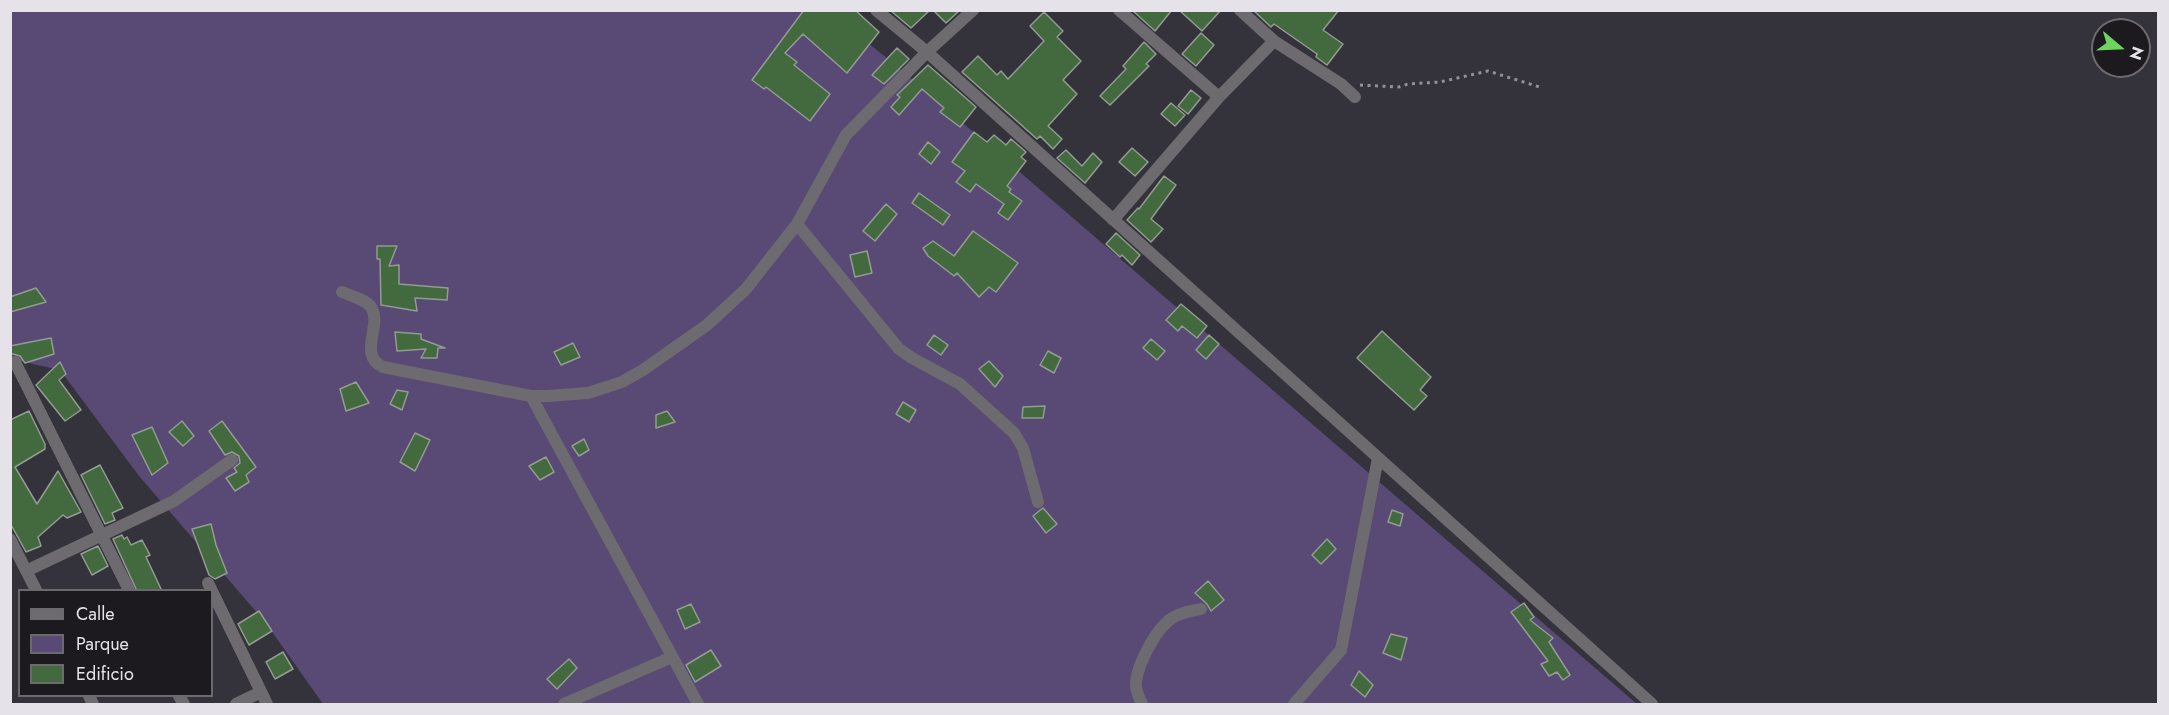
<!DOCTYPE html>
<html>
<head>
<meta charset="utf-8">
<style>
	body { margin:0 }
	#map { position:relative; width:2169px; height:715px; overflow:hidden; background:#34323b; font-family:Jost,sans-serif }
	canvas { display:block }
	.frame { position:absolute; inset:0; border:12px solid #e5e3e9; pointer-events:none }
	.legend { position:absolute; left:18px; top:589px; width:195px; height:108px; box-sizing:border-box; background:#1c1a1e; border:2px solid #6c6a6f; margin:0; padding:8px 10px; list-style:none; font-size:18px; color:#e5e3e9 }
	.legend li { display:flex; align-items:center; gap:12px; height:30px }
	.legend b { width:30px; border:2px solid #6c6a6f }
	.north { position:absolute; left:2091px; top:18px; width:60px; height:60px; box-sizing:border-box; background:#1c1a1e; border:2px solid #6c6a6f; border-radius:50%; rotate:109deg; font-size:16px; font-weight:700; line-height:24px; text-align:center; color:#e5e3e9 }
	.north::after { content:''; display:block; margin:auto; width:21px; height:27px; background:#6ed360; clip-path:polygon(50% 0,100% 100%,50% 72%,0 100%) }
</style>
</head>
<body>
<div id="map">
<canvas width="2169" height="715"></canvas>
<div class="frame"></div>
<ul class="legend">
<li><b style="height:8px;background:#6d6b70"></b>Calle</li>
<li><b style="height:16px;background:#584975"></b>Parque</li>
<li><b style="height:16px;background:#43693e"></b>Edificio</li>
</ul>
<div class="north">N</div>
</div>
<script>
const ctx = document.querySelector('canvas').getContext('2d');
ctx.lineJoin = 'round';
function fillPath(path, color) {
  ctx.fillStyle = color;
  ctx.fill(path, 'evenodd');
}
function strokePath(path, color, width, dash) {
  ctx.strokeStyle = color;
  ctx.lineWidth = width;
  ctx.lineCap = dash ? 'butt' : 'round';
  ctx.setLineDash(dash || []);
  ctx.stroke(path);
}
const green = new Path2D(`
	M11 11H827L892 62 1637 704H323L265 622 139 476 60 370 11 359Z`);
const building = new Path2D(`
	M804 10H855L879 32 847 73 803 34 785 53 797 62 794 65 830 94 810 121 766 87 764 89 752 80Z
	M890 10H930L911 28Z
	M933 10H960L946 23Z
	M1132 10H1172L1155 31Z
	M1179 10H1221L1202 31Z
	M1253 10H1339L1323 30 1343 44 1327 65 1316 57 1317 54 1274 24 1271 27Z
	M1044 12 1063 31 1057 37 1081 61 1063 80 1077 94 1048 126 1062 139 1053 149 1040 136 1037 139 962 72 978 56 997 75 1001 71 1008 79 1044 41 1030 26Z
	M1201 33 1214 45 1196 66 1182 54Z
	M1144 42 1156 54 1146 64 1149 66 1110 105 1100 96 1126 69 1123 66Z
	M897 48 909 59 884 84 872 75Z
	M928 65 976 107 960 127 940 112 944 108 922 89 899 115 891 107 900 97 897 95Z
	M1191 90 1201 98 1188 114 1178 106Z
	M1171 103 1185 115 1175 126 1161 114Z
	M974 132 987 142 994 135 1006 145 1011 139 1026 152 1021 157 1026 161 1007 186 1011 189 1009 192 1022 201 1008 220 998 213 1004 204 976 184 970 192 956 182 965 171 952 162Z
	M928 142 940 152 931 164 919 154Z
	M1132 148 1148 162 1135 176 1119 162Z
	M1066 150 1082 166 1093 153 1102 162 1085 183 1057 158Z
	M1164 176 1176 185 1151 219 1163 229 1151 242 1127 220 1138 208 1139 209Z
	M919 193 950 215 943 225 912 203Z
	M886 204 897 214 875 241 863 231Z
	M973 231 1018 263 996 292 989 287 979 297 957 273 954 276 928 256 923 248 933 241 954 256Z
	M1116 233 1140 255 1132 265 1122 255 1120 257 1106 244Z
	M377 246H397L389 266 399 265V284L448 288 447 300 415 298 417 311 381 305 380 259H377Z
	M867 251 872 273 855 277 850 255Z
	M36 288 46 302 10 312V297Z
	M1181 304 1207 326 1197 338 1182 326 1178 331 1166 320Z
	M1382 331 1431 377 1420 390 1427 396 1414 410 1357 358Z
	M395 332 421 334V339L445 348H438L437 358H421L426 349 397 351Z
	M934 335 948 345 941 355 927 345Z
	M1209 335 1219 344 1206 359 1196 350Z
	M51 338 54 354 25 363 20 356 10 353V346Z
	M1151 339 1165 351 1157 360 1143 348Z
	M573 343 580 357 561 365 554 352Z
	M1048 351 1061 358 1054 373 1040 365Z
	M989 361 1003 376 995 387 979 369Z
	M60 362 66 374 59 380 81 410 65 421 36 385Z
	M356 382 369 403 346 411 340 389Z
	M397 390 408 392 402 410 390 404Z
	M903 402 916 410 909 422 896 414Z
	M1045 406 1043 418H1022L1023 407Z
	M29 411 45 444V449L15 467 37 504 58 471 81 512 67 518 63 515 38 537 41 546 26 552 10 523V420Z
	M667 411 675 422 656 428V415Z
	M182 421 194 436 183 446 169 432Z
	M222 421 256 467 246 475 249 482 235 491 226 478 237 472 234 468 240 463 239 456 232 452 225 455 209 431Z
	M152 427 168 463 152 475 132 435Z
	M415 433 430 440 415 471 400 462Z
	M584 439 589 450 579 456 572 446Z
	M546 457 554 472 540 480 529 466Z
	M100 465 123 508 112 513 115 520 105 524 81 475Z
	M1043 508 1057 524 1046 533 1033 516Z
	M1392 510 1403 514 1400 526 1388 522Z
	M211 524 216 545 227 573 215 579 209 575 192 529Z
	M122 535 124 539 127 537 131 545 142 540 150 555 146 557 162 591H137L113 539Z
	M1327 539 1336 549 1321 564 1312 555Z
	M98 546 108 566 92 575 81 554Z
	M1208 581 1224 600 1211 611 1207 604 1195 593Z
	M1524 603 1534 617 1530 620 1553 638 1549 642 1570 675 1563 680 1557 672 1549 676 1541 664 1548 661 1511 612Z
	M691 604 700 622 685 629 677 610Z
	M259 611 272 631 249 645 238 624Z
	M1391 634 1407 638 1401 660 1383 653Z
	M711 650 721 666 695 682 686 665Z
	M283 652 293 669 275 679 266 662Z
	M569 659 577 668 557 689 547 679Z
	M1359 671 1373 685 1365 697 1351 685Z`);
const path = new Path2D(`
	M1360 85 1399 87 1408 84 1440 82 1488 71 1543 88`);
const street = new Path2D(`
	M876 10 927 52 1652 704
	M1119 10 1219 97
	M1240 10 1274 41 1341 84 1355 97
	M1113 220 1219 97 1274 41
	M797 224 899 349 912 358 960 384 1014 433 1023 448 1038 502
	M342 292C351 296 365 299 371 307 383 325 357 355 383 367L531 396H548L588 393 622 382 643 370 707 325 746 289 797 224 846 135 927 52 973 10
	M15 362 129 590
	M531 396 698 704
	M10 539 36 590
	M26 571 174 501 232 460
	M208 583 267 704
	M89 696 93 704
	M179 696 184 704
	M236 704 261 692
	M564 704 672 657
	M1142 704C1139 698 1135 689 1136 682 1138 663 1157 626 1174 617 1182 612 1193 611 1201 609
	M1294 704 1341 650 1378 458`);
fillPath(green, '#584975');
fillPath(building, '#43693e');
strokePath(building, '#939b92', 1.5);
strokePath(path, '#929098', 3, [3, 4.5]);
strokePath(street, '#6d6b70', 12);
</script>
</body>
</html>
